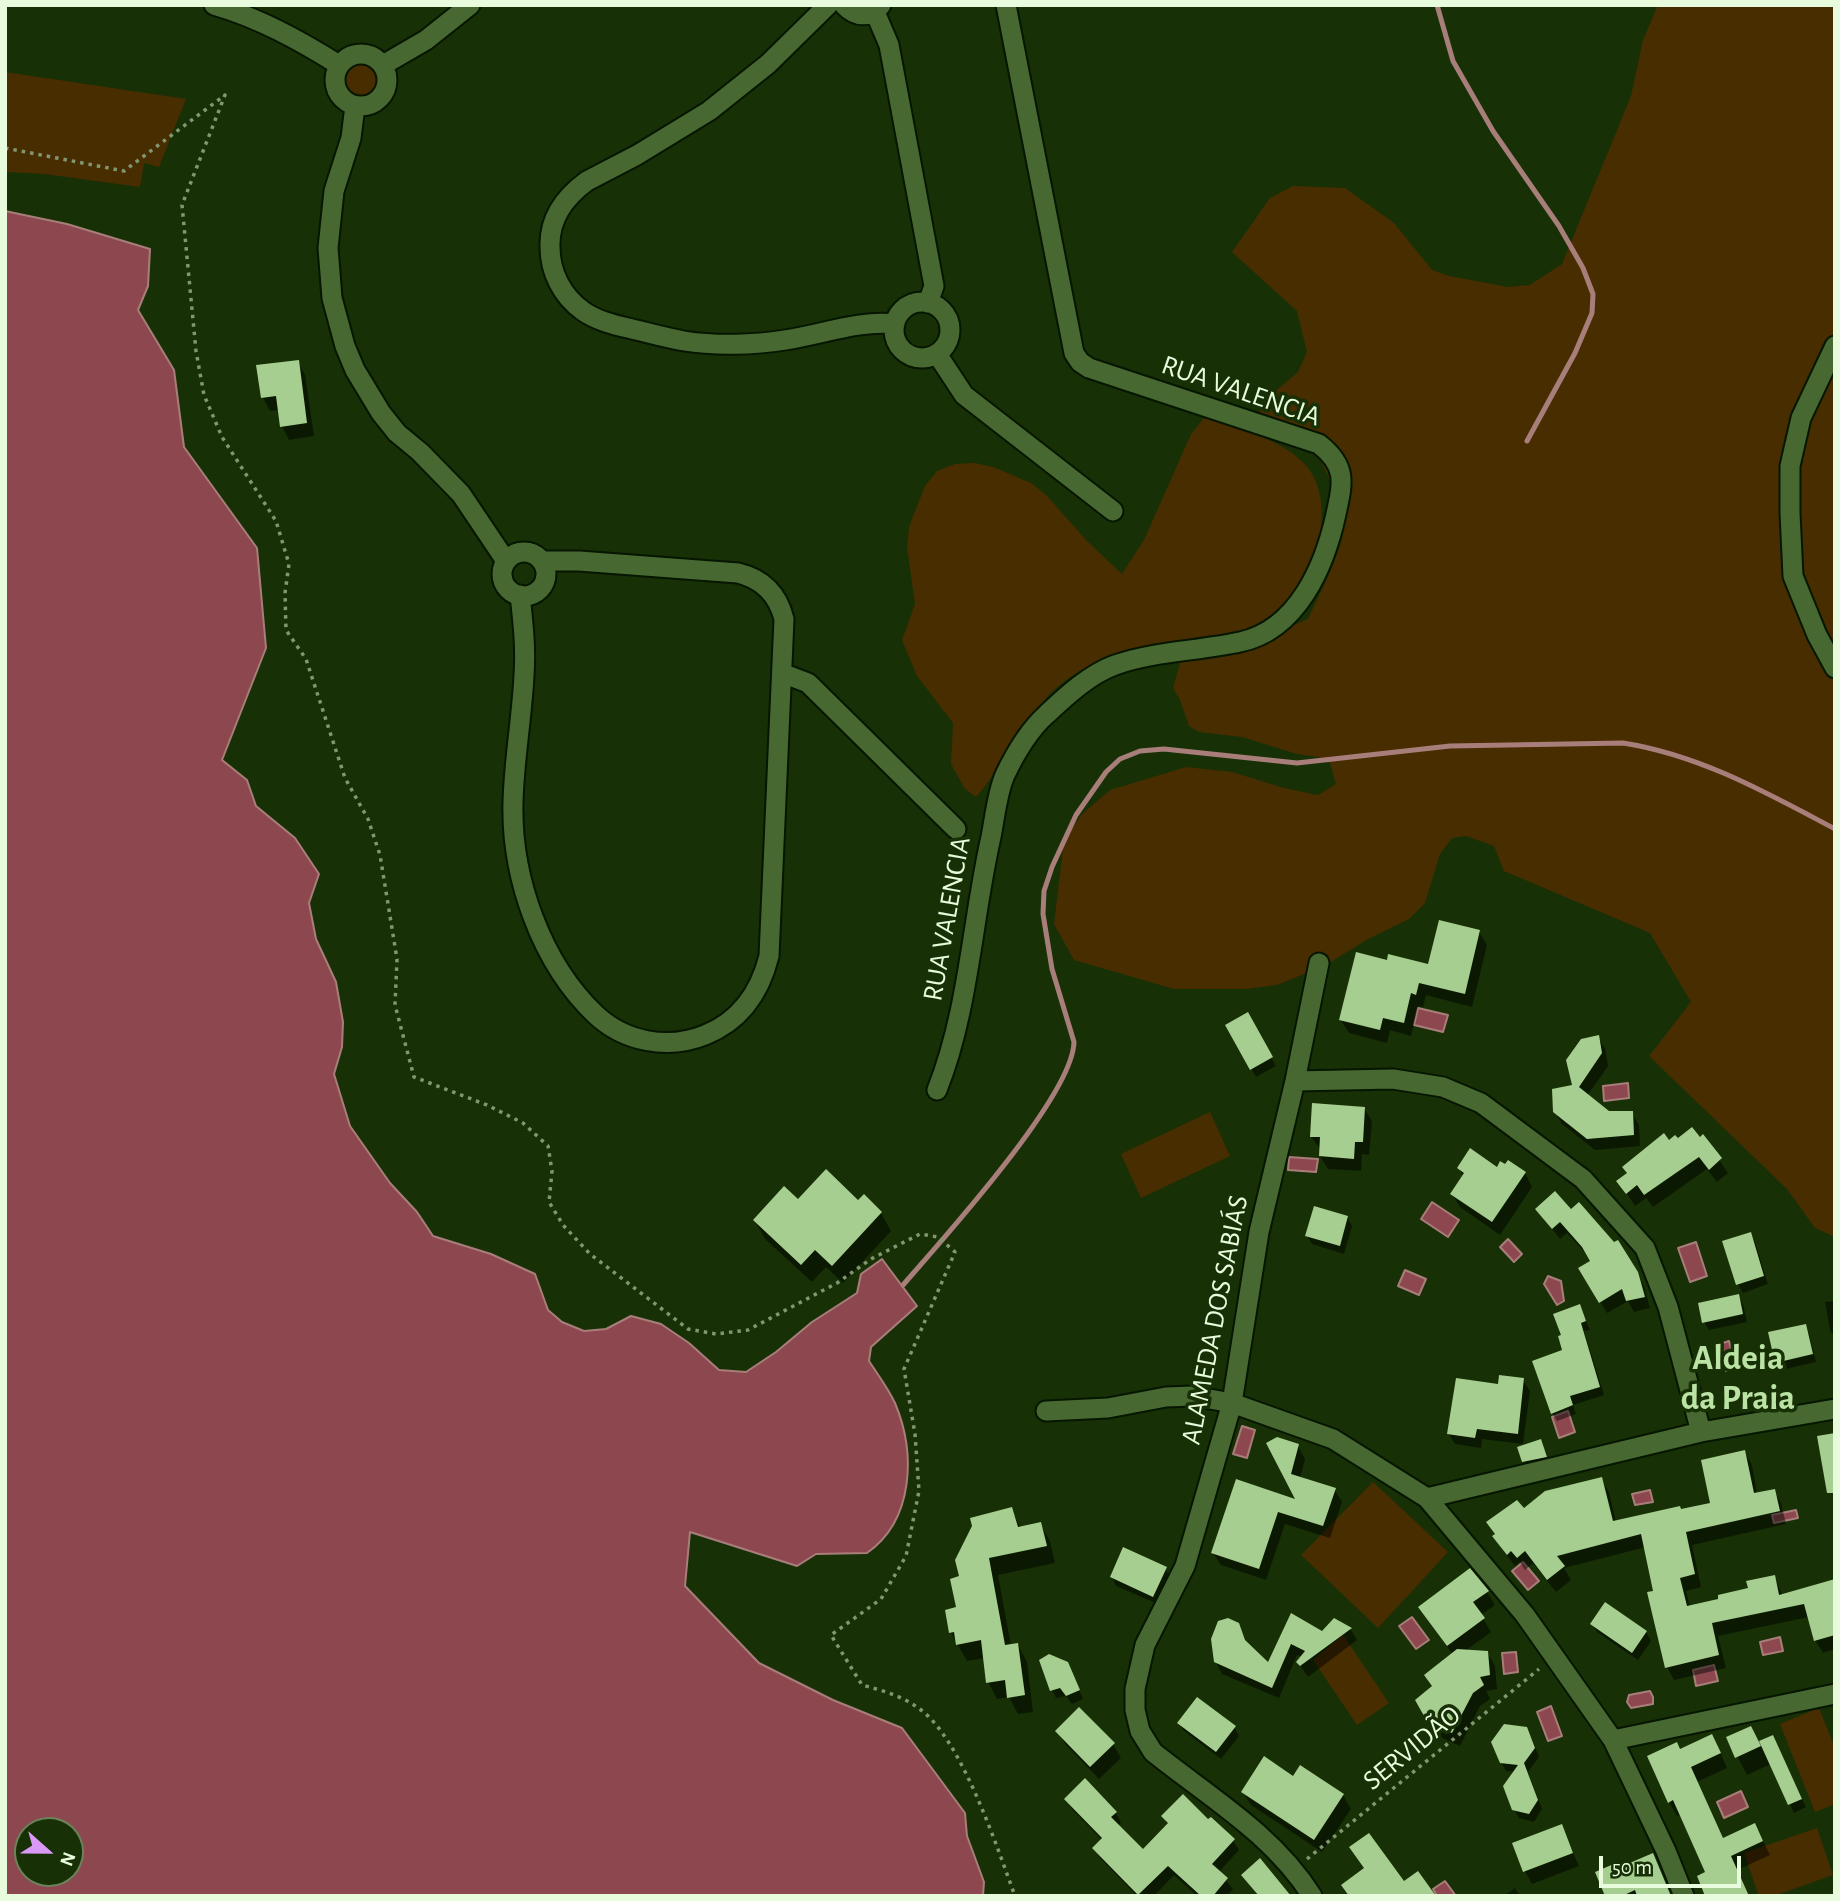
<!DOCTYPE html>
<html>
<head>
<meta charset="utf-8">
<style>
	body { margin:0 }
	#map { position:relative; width:1840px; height:1901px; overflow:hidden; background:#183005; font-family:"Alegreya Sans",sans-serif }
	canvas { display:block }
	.frame { position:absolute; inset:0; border:7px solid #e8fcdd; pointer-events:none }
	.north { position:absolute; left:14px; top:1817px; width:70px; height:70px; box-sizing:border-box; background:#183005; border:2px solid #6b825b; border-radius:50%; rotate:111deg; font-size:19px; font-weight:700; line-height:28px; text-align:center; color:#e8fcdd }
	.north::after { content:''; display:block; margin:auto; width:24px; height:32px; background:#d99af7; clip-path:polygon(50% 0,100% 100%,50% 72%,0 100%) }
	.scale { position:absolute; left:1599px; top:1856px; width:142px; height:32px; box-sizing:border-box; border:4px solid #e8fcdd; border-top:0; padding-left:9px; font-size:21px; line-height:24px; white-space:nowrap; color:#e8fcdd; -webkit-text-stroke:5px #183005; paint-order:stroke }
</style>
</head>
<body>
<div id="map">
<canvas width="1840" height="1901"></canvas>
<div class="frame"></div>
<div class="north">N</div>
<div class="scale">50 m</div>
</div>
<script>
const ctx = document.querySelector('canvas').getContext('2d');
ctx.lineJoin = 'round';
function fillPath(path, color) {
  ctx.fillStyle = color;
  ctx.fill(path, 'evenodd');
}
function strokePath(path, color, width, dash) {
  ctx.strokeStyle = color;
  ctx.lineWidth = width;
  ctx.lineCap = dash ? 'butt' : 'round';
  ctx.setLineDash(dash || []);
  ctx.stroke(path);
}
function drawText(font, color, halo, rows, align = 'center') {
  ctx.font = font + ' "Alegreya Sans",sans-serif';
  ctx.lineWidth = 7;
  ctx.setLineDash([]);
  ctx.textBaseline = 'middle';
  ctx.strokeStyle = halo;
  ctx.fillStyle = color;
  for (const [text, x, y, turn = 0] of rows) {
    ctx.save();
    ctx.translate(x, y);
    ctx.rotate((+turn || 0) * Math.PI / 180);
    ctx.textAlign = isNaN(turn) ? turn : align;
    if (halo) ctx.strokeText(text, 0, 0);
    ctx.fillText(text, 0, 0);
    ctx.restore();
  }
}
const green = new Path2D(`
	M1658 5H1835V1237L1815 1228 1787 1189 1649 1056 1691 1002 1650 933 1504 871 1494 846 1466 836 1452 838 1440 854 1425 903 1409 919 1368 939 1324 966 1277 985 1246 989H1174L1074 960 1054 924 1064 840 1082 814 1110 790 1186 767 1232 772 1284 788 1318 795 1336 784 1330 763 1318 757 1297 754 1242 737 1199 732 1189 726 1180 700 1173 688 1182 656 1216 658 1308 619C1319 595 1344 548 1344 523 1344 507 1325 469 1317 453L1281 439 1260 418V404L1298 372 1307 352 1297 311 1232 252 1270 198 1293 186 1345 188 1394 223 1432 270 1449 276 1508 287 1530 285 1562 264 1631 96 1643 40Z
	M345 80a16 16 0 1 1 32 0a16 16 0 1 1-32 0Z
	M5 72 186 99 159 167 144 163 140 187 44 174 5 172Z
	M1211 417C1228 421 1244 428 1260 436 1292 450 1317 465 1321 502 1327 554 1294 611 1244 630 1226 637 1205 637 1186 640 1148 645 1103 655 1070 677 1027 706 1010 759 976 797L965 789 951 764 953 723 917 676 902 640 915 604 907 547 909 527 925 486 937 471 955 464 975 463 993 467 1031 483 1047 496 1086 540 1122 574 1144 540 1191 434 1203 419Z
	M1210 1112 1230 1156 1141 1198 1121 1154Z
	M1373 1482 1448 1552 1378 1628 1301 1555Z
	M1343 1635 1389 1703 1357 1725 1313 1660Z
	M1819 1708 1835 1748V1804L1815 1812 1780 1724Z
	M1817 1828 1833 1875 1774 1896H1759L1744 1853Z`);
const water = new Path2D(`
	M5 211 67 224 150 249 148 286 138 310 174 370 184 447 257 548 266 648 222 760 247 780 256 806 295 838 319 874 309 903 316 939 336 982 343 1022 342 1047 334 1074 350 1126 390 1183 417 1212 433 1236 491 1254 535 1274 548 1310 562 1322 584 1331 606 1329 631 1316 661 1324 689 1343 719 1370 746 1372 776 1352 812 1322 857 1293 861 1274 882 1259 917 1306 871 1347 869 1361C878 1375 888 1388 895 1403 916 1453 914 1520 867 1553L816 1554 797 1566 690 1532 685 1586 759 1663 833 1700 902 1728 965 1813 967 1836 984 1882 983 1896H5ZM28 1831H70V1873H28Z
	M1418 1008 1448 1015 1443 1032 1414 1025Z
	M1628 1083 1629 1098 1604 1101 1603 1086Z
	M1289 1157 1318 1159 1316 1172 1288 1170Z
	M1432 1202 1459 1220 1448 1237 1421 1219Z
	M1508 1239 1522 1254 1514 1262 1500 1247Z
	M1696 1242 1707 1276 1690 1282 1678 1248Z
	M1405 1270 1426 1279 1419 1295 1398 1286Z
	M1548 1276 1561 1281 1564 1301 1557 1305 1544 1284Z
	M1729 1341 1736 1369 1726 1371 1720 1344Z
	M1568 1411 1575 1432 1559 1438 1552 1417Z
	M1242 1426 1255 1430 1247 1458 1233 1454Z
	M1650 1490 1653 1502 1635 1505 1632 1494Z
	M1796 1510 1798 1518 1774 1523 1772 1515Z
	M1523 1562 1539 1581 1528 1590 1512 1571Z
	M1412 1617 1429 1640 1416 1649 1399 1626Z
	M1780 1637 1783 1651 1763 1655 1760 1642Z
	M1516 1652 1518 1672 1504 1674 1502 1653Z
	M1714 1665 1718 1681 1696 1686 1693 1670Z
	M1650 1691 1653 1697V1704L1631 1708 1627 1702 1629 1695Z
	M1551 1706 1562 1736 1548 1741 1537 1712Z
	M1741 1791 1748 1807 1724 1818 1717 1802Z
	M1445 1881 1456 1896H1437L1433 1889Z`);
const shadow = new Path2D(`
	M298 362 305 375 314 436 289 440 282 426 279 410 270 411 263 398 258 367Z
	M1479 932 1487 945 1472 1007 1426 995 1423 1007 1418 1006 1411 1036 1390 1030 1387 1043 1349 1033 1341 1020 1388 962 1430 966Z
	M1248 1015 1276 1066 1256 1077 1227 1026Z
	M1598 1037 1605 1049 1608 1066 1587 1096 1608 1113H1632L1639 1125 1640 1146 1595 1150 1562 1124 1555 1112 1574 1087Z
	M1364 1108 1372 1121 1369 1155 1362 1154 1361 1171 1328 1169 1320 1156 1321 1150 1311 1137Z
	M1703 1136 1728 1173 1717 1182 1707 1169 1653 1207 1646 1198 1635 1206 1619 1181 1669 1142 1699 1139Z
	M1459 1168 1497 1169 1525 1173 1532 1187 1500 1235 1460 1207 1452 1194 1464 1177Z
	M864 1197 881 1213 891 1231 843 1283 826 1267 812 1282 765 1239 755 1221 798 1202H859Z
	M1537 1210 1571 1212 1614 1244 1617 1242 1644 1286 1650 1308 1634 1312 1628 1301 1607 1313 1580 1269 1592 1262 1590 1258 1567 1233 1560 1239Z
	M1347 1217 1352 1226 1344 1254 1312 1244 1307 1236Z
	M1750 1234 1755 1242 1768 1284 1743 1293 1738 1284Z
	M1738 1296 1743 1304 1747 1322 1709 1330 1704 1322Z
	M1835 1301V1338L1830 1330 1825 1302Z
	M1579 1306 1590 1330 1584 1331 1604 1395 1573 1405 1576 1414 1557 1421 1552 1413 1564 1351Z
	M1805 1326 1809 1334 1816 1362 1781 1370 1776 1362Z
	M1523 1380 1530 1391 1523 1444 1482 1439 1481 1448 1455 1444 1448 1433 1499 1386Z
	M1541 1441 1550 1465 1529 1470 1519 1448Z
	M1268 1444 1298 1446 1305 1459 1300 1478 1334 1489 1342 1502 1330 1538 1285 1524 1266 1580 1221 1565 1213 1553 1237 1482 1298 1502Z
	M1744 1452 1752 1465 1757 1494 1774 1491 1781 1503 1786 1524 1692 1545 1701 1587 1686 1591 1690 1607 1750 1589 1774 1577 1783 1596 1835 1581V1649L1823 1653 1815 1640 1809 1617 1718 1636 1726 1668 1674 1680 1667 1667 1655 1592 1646 1547 1564 1568 1571 1580 1556 1592 1533 1563 1525 1570 1520 1562 1515 1566 1502 1549 1488 1522 1601 1479 1609 1492 1616 1522 1712 1504Z
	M1011 1509 1021 1528 1040 1524 1050 1541 1055 1563 998 1575 1011 1646 1018 1645 1027 1662 1033 1712 1018 1714 1009 1697 997 1699 988 1682 985 1658 967 1661 951 1633 947 1612 959 1609 961 1577Z
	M1165 1568 1170 1577 1158 1604 1116 1586 1112 1577Z
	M1487 1592 1495 1605 1481 1615 1491 1632 1465 1651 1487 1652 1495 1666 1497 1689 1486 1691 1490 1699 1480 1706 1460 1746 1438 1736 1418 1700 1433 1687 1453 1655 1420 1608Z
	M1292 1616 1323 1633 1334 1620 1351 1630 1357 1640 1308 1677 1298 1662 1303 1657 1297 1655 1279 1698 1222 1674 1216 1662 1238 1624 1248 1646 1268 1665Z
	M1592 1624 1646 1632 1651 1641 1638 1660 1597 1632Z
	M1067 1663 1083 1699 1072 1704 1066 1696 1056 1698 1052 1690Z
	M1179 1723 1234 1727 1239 1736 1221 1759 1184 1731Z
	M1058 1731 1113 1744 1121 1758 1099 1779 1065 1744Z
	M1531 1737 1539 1757 1528 1772 1542 1809 1534 1822 1519 1818 1514 1809 1515 1772 1506 1771 1501 1762Z
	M1772 1737 1806 1807 1794 1813 1771 1764 1747 1775 1728 1738 1760 1743Z
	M1719 1750 1727 1768 1697 1782 1723 1839 1755 1825 1770 1855 1737 1870 1708 1873 1681 1814 1677 1816 1669 1802 1680 1751Z
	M1300 1768 1343 1795 1351 1809 1322 1852 1251 1805 1243 1792 1293 1778Z
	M1066 1799 1116 1813 1121 1823 1118 1826 1143 1851 1169 1826 1163 1816 1208 1822 1233 1840 1239 1850 1219 1872 1233 1889 1227 1896H1197L1174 1875 1154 1896H1137L1100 1858 1094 1848 1102 1840 1072 1809Z
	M1561 1826 1579 1866 1532 1884 1525 1871Z
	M1653 1855 1671 1896H1607L1618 1870Z
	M1515 1888 1520 1896H1504Z`);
const stream = new Path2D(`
	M1437 5 1453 61 1493 131 1559 226 1583 268 1593 294 1592 313 1575 353 1527 441
	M903 1285C942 1240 1073 1096 1074 1042L1052 969 1043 914 1044 891 1052 867 1076 815 1106 772 1120 759 1140 751 1164 749 1297 763 1450 746 1623 743C1700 755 1767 793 1835 829`);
const building = new Path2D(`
	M299 360 307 423 280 427 276 396 261 398 256 365Z
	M1439 920 1480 930 1465 994 1419 983 1416 995 1411 993 1404 1023 1383 1018 1380 1030 1339 1020 1356 952 1387 960 1388 954 1428 964Z
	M1248 1012 1273 1057 1250 1070 1225 1025Z
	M1599 1035 1602 1053 1579 1087 1609 1111H1633L1634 1135 1587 1139 1553 1112 1552 1089 1572 1085 1566 1060 1581 1039Z
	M1312 1103 1365 1107 1363 1142H1355L1354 1159 1319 1156 1320 1137H1310Z
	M1692 1127 1700 1137 1703 1134 1722 1158 1709 1170 1699 1157 1644 1195 1637 1185 1626 1194 1616 1181 1627 1173 1622 1167 1664 1133 1669 1140 1675 1135 1678 1138Z
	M1470 1148 1497 1167 1500 1161 1505 1164 1508 1160 1526 1172 1492 1222 1450 1194 1464 1173 1457 1168Z
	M826 1169 858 1200 864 1194 882 1212 832 1266 815 1250 801 1265 753 1220 784 1186 798 1199Z
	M1555 1191 1571 1209 1579 1202 1614 1242 1618 1240 1638 1272 1645 1297 1626 1301 1622 1289 1599 1303 1578 1268 1590 1261 1582 1247 1560 1222 1552 1229 1535 1209Z
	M1314 1206 1348 1216 1340 1246 1305 1236Z
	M1751 1232 1764 1276 1736 1285 1722 1241Z
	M1739 1294 1743 1314 1702 1323 1698 1303Z
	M1580 1304 1586 1321 1581 1323 1600 1387 1570 1396 1573 1405 1551 1414 1532 1361 1562 1350 1558 1336 1561 1335 1553 1314Z
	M1806 1324 1813 1354 1775 1363 1768 1332Z
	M1499 1375 1524 1378 1518 1434 1477 1429 1475 1438 1447 1434 1456 1378 1498 1384Z
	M1835 1433V1493H1827L1817 1436Z
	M1277 1437 1299 1444 1291 1474 1336 1488 1323 1526 1278 1512 1259 1569 1211 1553 1236 1479 1295 1499 1266 1443Z
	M1541 1439 1547 1457 1522 1462 1517 1447Z
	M1745 1450 1754 1493 1775 1489 1780 1511 1686 1532 1695 1574 1680 1578 1687 1606 1718 1599V1595L1748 1588 1746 1581 1775 1575 1779 1595 1835 1579V1635L1814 1641 1804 1604 1712 1623 1719 1655 1665 1668 1647 1592 1653 1591 1641 1534 1557 1556 1565 1566 1547 1580 1525 1551 1517 1558 1511 1551 1507 1555 1492 1536 1495 1534 1486 1522 1517 1500 1524 1508 1545 1491 1602 1477 1613 1521 1680 1506 1681 1509 1710 1503 1701 1460Z
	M1012 1507 1018 1527 1041 1522 1047 1546 989 1558 1005 1645 1018 1643 1025 1695 1007 1698 1005 1680 986 1683 981 1640 956 1645 954 1632 949 1633 945 1610 956 1607 950 1579 959 1576 955 1560 972 1526 970 1518Z
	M1123 1547 1167 1567 1153 1597 1110 1577Z
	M1470 1568 1489 1591 1473 1602 1485 1618 1447 1646 1418 1607Z
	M1605 1602 1647 1631 1632 1653 1590 1624Z
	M1291 1613 1322 1631 1334 1618 1352 1628 1300 1666 1296 1662 1305 1651 1291 1644 1272 1688 1214 1662 1211 1639 1218 1621 1228 1618 1239 1623 1245 1640 1268 1662Z
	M1457 1649 1488 1651 1490 1675 1480 1677 1484 1685 1473 1693 1452 1733 1428 1723 1415 1700 1432 1686 1424 1675Z
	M1049 1654 1068 1662 1080 1690 1066 1696 1060 1688 1050 1691 1039 1660Z
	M1197 1697 1236 1726 1216 1752 1177 1723Z
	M1079 1707 1115 1743 1090 1767 1055 1731Z
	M1504 1724 1527 1727 1535 1748 1524 1763 1538 1800 1529 1814 1512 1810 1503 1786 1518 1765 1500 1763 1491 1742Z
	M1751 1726 1761 1746 1735 1758 1726 1737Z
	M1712 1734 1721 1753 1691 1767 1723 1838 1755 1823 1763 1841 1731 1856 1749 1896H1705L1697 1876 1705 1872 1673 1800 1668 1803 1647 1756 1677 1742 1680 1749Z
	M1773 1735 1802 1799 1788 1805 1759 1741Z
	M1264 1756 1293 1776 1300 1765 1344 1794 1314 1840 1241 1792Z
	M1085 1778 1117 1812 1111 1817 1143 1849 1168 1823 1161 1816 1183 1794 1208 1819 1211 1817 1235 1839 1212 1864 1228 1878 1213 1896H1201L1168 1866 1138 1895 1092 1848 1102 1838 1064 1799Z
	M1562 1824 1573 1853 1523 1872 1512 1843Z
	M1369 1833 1404 1881 1418 1871 1436 1896H1349L1341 1885 1364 1868 1349 1847Z
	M1653 1853 1671 1896H1637L1635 1890 1622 1896H1605L1595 1872 1616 1863 1618 1868Z
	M1260 1858 1291 1896H1259L1241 1875Z`);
const path = new Path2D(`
	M5 148 124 171 225 95 182 205 196 351 204 395 222 437 276 521 289 564 285 593 286 630 306 659 345 778 368 819 380 855 397 959 395 1005 414 1077 487 1105 523 1123 548 1146 552 1171 549 1202 563 1225 590 1254 688 1329 716 1334 748 1330 837 1283 871 1259 920 1234 938 1237 955 1252 904 1369 915 1434 919 1491 906 1556 881 1599 831 1635 862 1685C884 1691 903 1696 921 1710 962 1741 997 1847 1015 1896
	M1307 1859 1539 1669`);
const minor = new Path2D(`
	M214 5C259 18 299 40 339 65
	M828 5 768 64 709 111 637 155 587 181C565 197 549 219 550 247 550 272 562 296 583 311 597 321 615 325 632 329 649 333 667 338 684 341 715 346 754 345 785 340 821 335 858 320 895 324
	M844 5C856 18 870 18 881 5
	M875 12 889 45 934 286 928 303
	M335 80a26 26 0 1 1 52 0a26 26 0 1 1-52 0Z
	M383 65 426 40 470 5
	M355 106 351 138 334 191 328 248 332 298 345 346 355 370 381 413 397 433 420 452 461 494 506 561
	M894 330a28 28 0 1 1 56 0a28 28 0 1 1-56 0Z
	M1835 346 1801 418 1790 466V513L1793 576 1817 635 1835 668
	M937 354 964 395 1113 511
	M502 574a22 22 0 1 1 44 0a22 22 0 1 1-44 0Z
	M520 595C523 622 526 648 524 675 522 717 514 760 513 802 511 877 541 963 596 1015 625 1042 668 1050 705 1035 740 1021 760 992 769 956L784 619C778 595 763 579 738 573L579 561H543
	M782 673 808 683 956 829
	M1295 1081 1393 1079 1443 1087 1481 1103 1583 1179 1645 1248 1668 1307 1701 1432
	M937 1090C969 1010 972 920 991 837 995 817 997 793 1005 775 1015 754 1030 729 1047 714 1066 696 1090 674 1115 665 1155 651 1199 651 1240 642 1298 630 1325 565 1336 514 1343 482 1347 466 1319 444L1089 368 1080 362 1074 353 1006 5
	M1046 1411 1108 1408 1166 1397 1193 1396 1232 1403 1333 1439 1427 1498 1525 1615 1613 1740 1666 1851 1684 1896
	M1427 1498 1701 1432 1835 1409
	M1613 1740 1835 1694
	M1312 1896C1273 1834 1209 1797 1153 1752L1140 1731 1135 1710V1689L1145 1645 1185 1566 1232 1403 1259 1232 1295 1081 1319 963`);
const streetNames = [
	["RUA VALENCIA",1241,391,19],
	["RUA VALENCIA",947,919,-80],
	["ALAMEDA DOS SABIÁS",1215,1320,-79],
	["SERVIDÃO",1412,1748,-39]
];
const districtNames = [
	["Aldeia",1738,1358],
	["da Praia",1738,1398]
];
fillPath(green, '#482d00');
fillPath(water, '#8d484f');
strokePath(water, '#a87e7a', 2);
fillPath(shadow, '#0007');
strokePath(stream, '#a87e7a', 5);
fillPath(building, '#a7ce91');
strokePath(minor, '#061600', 23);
strokePath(path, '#819772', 3.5, [3.5, 5]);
strokePath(minor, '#476931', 19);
drawText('28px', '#e8fcdd', '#183005', streetNames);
drawText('bold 35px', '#bbe3a5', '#183005', districtNames);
</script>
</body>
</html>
